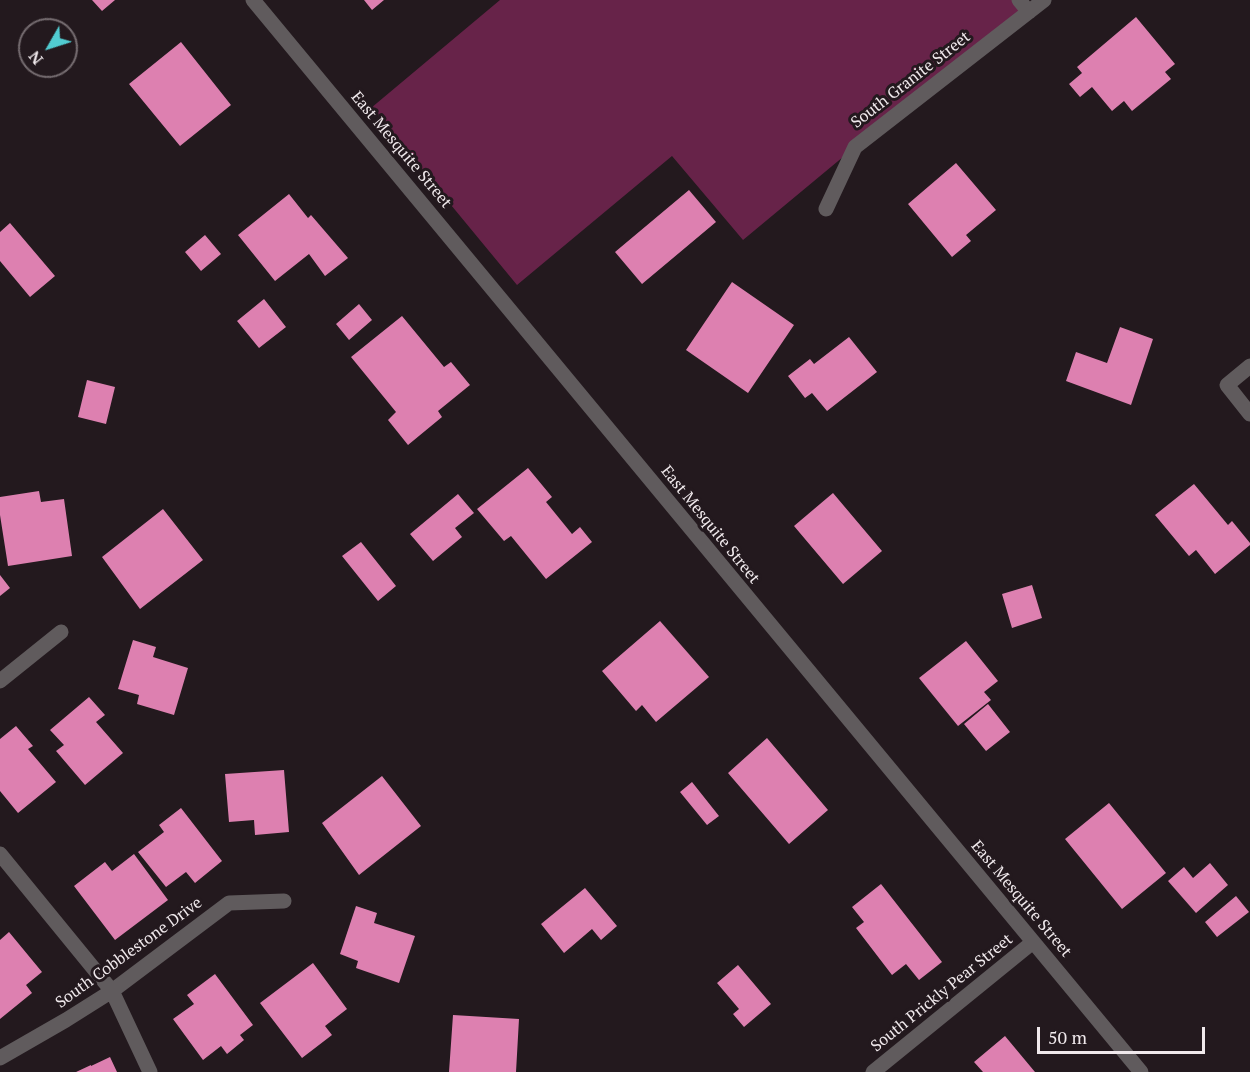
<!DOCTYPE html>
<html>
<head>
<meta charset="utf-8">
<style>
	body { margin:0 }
	#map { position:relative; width:1250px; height:1072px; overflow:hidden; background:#23191e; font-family:"PT Serif",serif }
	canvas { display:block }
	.north { position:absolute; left:18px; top:18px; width:60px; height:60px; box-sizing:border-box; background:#23191e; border:2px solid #756c70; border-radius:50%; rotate:231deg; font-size:16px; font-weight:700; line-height:24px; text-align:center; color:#f0e9ec }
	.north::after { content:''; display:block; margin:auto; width:21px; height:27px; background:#51ccd1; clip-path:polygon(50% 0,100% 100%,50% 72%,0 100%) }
	.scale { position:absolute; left:1037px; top:1027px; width:168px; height:27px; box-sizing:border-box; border:3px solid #f0e9ec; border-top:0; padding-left:8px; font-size:18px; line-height:21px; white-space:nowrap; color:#f0e9ec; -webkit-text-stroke:4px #23191e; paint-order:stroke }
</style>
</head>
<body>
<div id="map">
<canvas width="1250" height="1072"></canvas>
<div class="north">N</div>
<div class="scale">50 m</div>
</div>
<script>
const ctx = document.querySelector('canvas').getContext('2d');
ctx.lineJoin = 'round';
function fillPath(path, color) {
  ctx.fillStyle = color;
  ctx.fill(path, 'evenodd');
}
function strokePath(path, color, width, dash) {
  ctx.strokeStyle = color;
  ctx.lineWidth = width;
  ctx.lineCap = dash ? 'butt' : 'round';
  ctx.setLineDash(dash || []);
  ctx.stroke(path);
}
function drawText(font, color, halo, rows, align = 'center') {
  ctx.font = font + ' "PT Serif",serif';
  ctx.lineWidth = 6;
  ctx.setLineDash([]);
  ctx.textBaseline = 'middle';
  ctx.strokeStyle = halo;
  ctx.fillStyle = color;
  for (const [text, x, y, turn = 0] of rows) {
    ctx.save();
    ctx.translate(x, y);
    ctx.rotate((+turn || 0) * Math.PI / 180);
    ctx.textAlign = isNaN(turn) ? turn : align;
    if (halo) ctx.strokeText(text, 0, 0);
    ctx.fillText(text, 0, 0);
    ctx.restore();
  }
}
const green = new Path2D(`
	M500 0H1019L1029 12 855 147 743 240 672 156 517 285 371 108Z`);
const building = new Path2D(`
	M92 0H115L102 11Z
	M364 0H384L372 10Z
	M1136 17 1175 64 1165 72 1171 79 1132 111 1124 101 1112 111 1092 87 1080 97 1069 84 1082 73 1077 67Z
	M181 42 231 105 180 146 129 84Z
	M956 163 996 210 966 235 971 241 952 257 908 204Z
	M689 190 716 222 642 284 615 252Z
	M289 194 308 218 311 215 348 258 325 276 309 254 275 281 238 235Z
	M10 223 55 276 30 297 0 261V232Z
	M205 235 221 254 201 271 185 252Z
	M732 282 794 325 748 393 686 350Z
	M264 299 286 327 259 348 237 321Z
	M359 304 372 320 349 340 336 324Z
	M402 316 444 367 451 362 470 385 438 411 442 417 408 445 388 420 396 412 351 357Z
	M1120 327 1153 339 1131 405 1066 381 1076 352 1107 363Z
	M849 337 877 372 827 411 812 393 805 398 788 376 810 359 814 364Z
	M87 380 115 387 106 424 78 417Z
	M528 468 552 497 546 502 572 534 580 527 592 542 546 579 511 536 504 541 477 509Z
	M1194 484 1228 525 1232 521 1250 543V545L1215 574 1196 550 1189 556 1155 515Z
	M39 491 41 502 64 499 72 556 8 566 0 515V497Z
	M833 493 882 551 843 584 794 526Z
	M458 494 474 513 455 528 462 537 433 561 410 534Z
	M163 509 203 560 140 609 102 557Z
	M361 542 396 586 378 601 342 556Z
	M0 575 10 588 0 596Z
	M1032 585 1042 618 1012 628 1002 594Z
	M660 621 709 677 656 722 642 705 636 711 602 671Z
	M133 640 156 647 153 657 188 668 174 715 137 704 139 695 118 689Z
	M966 641 998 681 984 692 991 700 958 726 919 678Z
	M89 697 105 715 96 722 123 753 85 785 56 751 64 745 50 730Z
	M988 704 1010 732 986 751 964 724Z
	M16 726 33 746 28 749 56 782 18 813 0 791V739Z
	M767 738 828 810 789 844 728 773Z
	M284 770 289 832 255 835 254 820 229 822 225 774Z
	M382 776 421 826 359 875 322 823Z
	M692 782 719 816 707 825 680 792Z
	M1109 803 1166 873 1122 909 1065 839Z
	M181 808 222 861 195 883 186 872 166 887 138 852 164 832 159 825Z
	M134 854 168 900 115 940 74 886 105 862 112 871Z
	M1210 863 1228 885 1196 913 1168 881 1184 867 1193 878Z
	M881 884 942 962 919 980 906 964 892 975 856 928 864 922 852 907Z
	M585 888 617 926 601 940 592 929 564 953 541 924Z
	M1236 896 1249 912 1217 937 1205 922Z
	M356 906 377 913 374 923 415 936 399 983 356 968 358 961 340 954Z
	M9 932 42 972 26 985 32 993 0 1019V940Z
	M313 963 347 1009 325 1026 332 1035 302 1058 260 1003Z
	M738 965 771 1004 744 1027 733 1014 739 1009 717 983Z
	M215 974 253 1025 240 1035 244 1040 227 1054 221 1046 203 1060 173 1019 194 1004 187 995Z
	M453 1015 519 1019 516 1072H449Z
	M1005 1036 1035 1072H983L974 1062Z
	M110 1057 117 1072H76L91 1065V1066Z`);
const minor = new Path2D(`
	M253 0 1141 1072
	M1019 0 1029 12
	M826 209 855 147 1044 0
	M1250 366 1227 385 1250 414
	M0 681 61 632
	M0 854 112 991 150 1072
	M0 1058 66 1020 112 991 229 903 284 901
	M873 1072 1033 942`);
const streetNames = [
	["South Granite Street",911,80,-38],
	["East Mesquite Street",401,150,50],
	["East Mesquite Street",710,525,51],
	["East Mesquite Street",1021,899,50],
	["South Cobblestone Drive",129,953,-36],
	["South Prickly Pear Street",942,993,-39]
];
fillPath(green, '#672349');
fillPath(building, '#dd80b0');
strokePath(minor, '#605b5d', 15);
drawText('16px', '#f0e9ec', '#23191e', streetNames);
</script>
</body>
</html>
